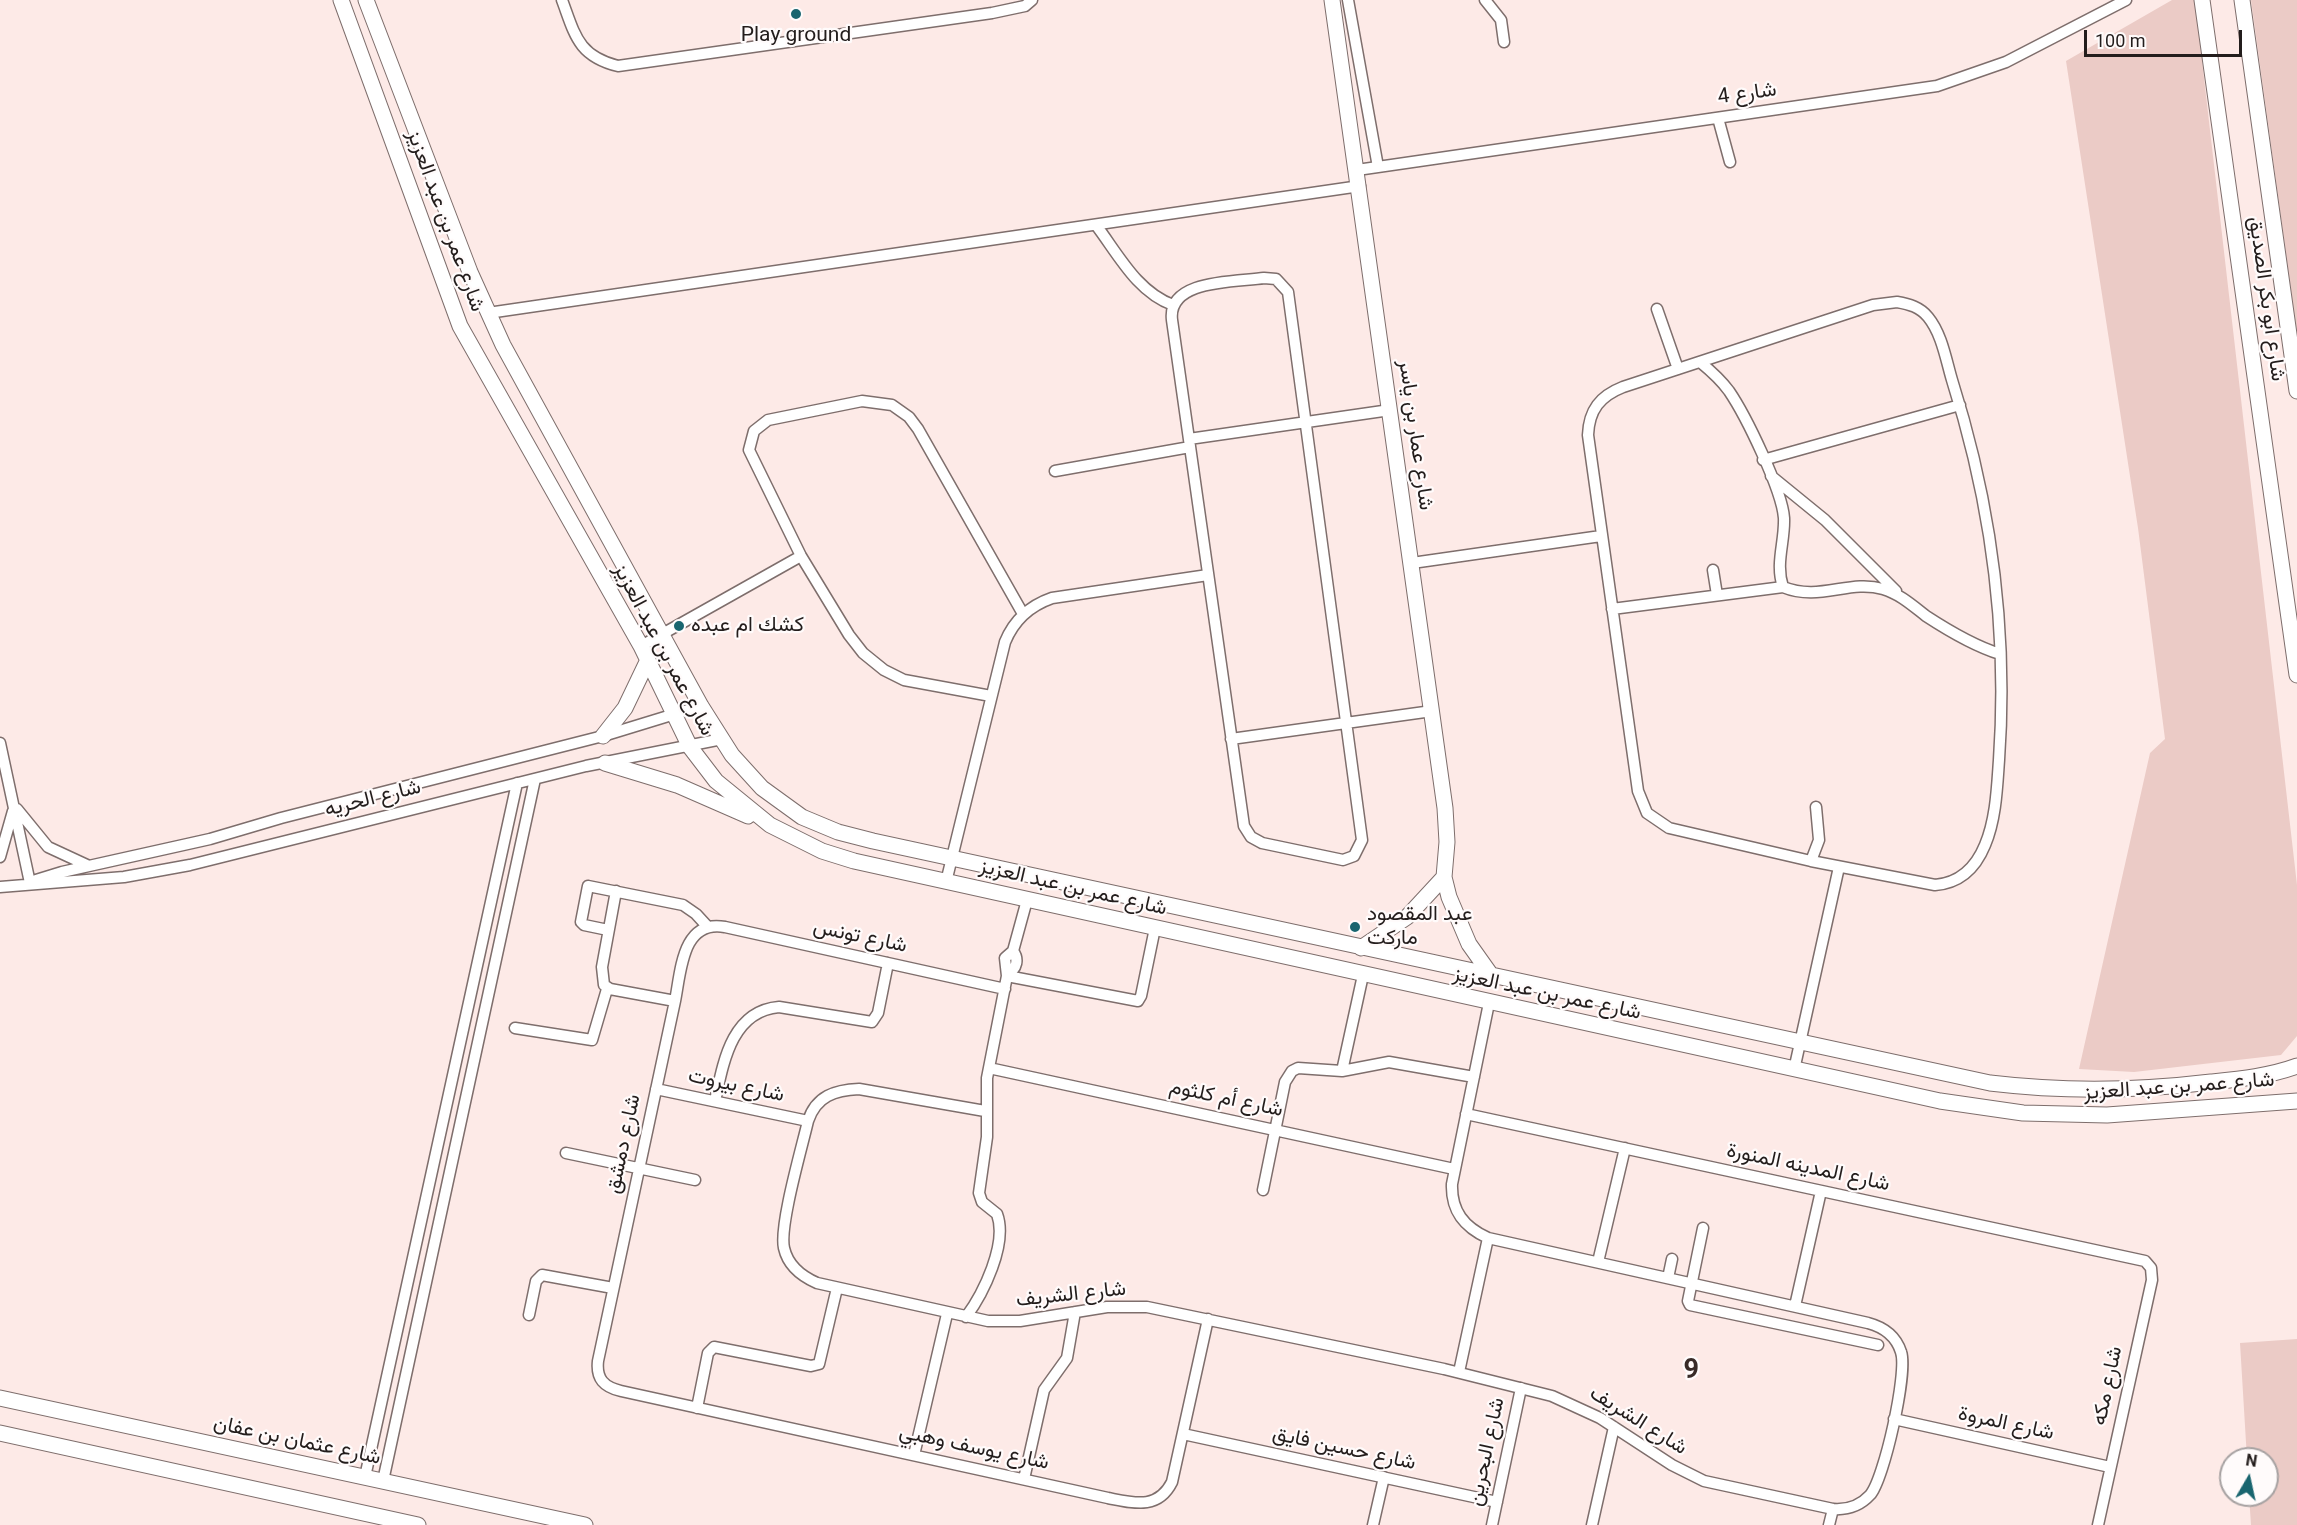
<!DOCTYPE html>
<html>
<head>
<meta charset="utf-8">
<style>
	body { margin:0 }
	#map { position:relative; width:2297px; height:1525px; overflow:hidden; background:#fdeae7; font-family:Roboto,sans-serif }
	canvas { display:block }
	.north { position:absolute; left:2219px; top:1447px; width:60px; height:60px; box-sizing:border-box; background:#fffbfb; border:2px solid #a7a2a2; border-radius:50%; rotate:9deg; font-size:16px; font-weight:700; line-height:24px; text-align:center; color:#231d1c }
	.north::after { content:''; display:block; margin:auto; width:21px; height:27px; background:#19656f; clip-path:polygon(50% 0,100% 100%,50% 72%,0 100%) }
	.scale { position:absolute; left:2084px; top:30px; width:158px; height:27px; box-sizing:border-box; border:3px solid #231d1c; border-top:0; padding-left:8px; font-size:18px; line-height:21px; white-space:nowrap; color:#231d1c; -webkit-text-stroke:4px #fffbfb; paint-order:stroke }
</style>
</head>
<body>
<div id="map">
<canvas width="2297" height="1525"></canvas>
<div class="north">N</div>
<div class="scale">100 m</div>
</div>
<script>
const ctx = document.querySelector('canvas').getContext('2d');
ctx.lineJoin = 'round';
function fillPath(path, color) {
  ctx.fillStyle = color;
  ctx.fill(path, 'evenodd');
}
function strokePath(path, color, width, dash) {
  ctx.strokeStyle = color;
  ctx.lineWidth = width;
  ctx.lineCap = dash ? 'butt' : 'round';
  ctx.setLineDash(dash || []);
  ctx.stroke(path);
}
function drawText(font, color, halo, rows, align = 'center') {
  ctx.font = font + ' Roboto,Vazirmatn,sans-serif';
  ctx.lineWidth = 4.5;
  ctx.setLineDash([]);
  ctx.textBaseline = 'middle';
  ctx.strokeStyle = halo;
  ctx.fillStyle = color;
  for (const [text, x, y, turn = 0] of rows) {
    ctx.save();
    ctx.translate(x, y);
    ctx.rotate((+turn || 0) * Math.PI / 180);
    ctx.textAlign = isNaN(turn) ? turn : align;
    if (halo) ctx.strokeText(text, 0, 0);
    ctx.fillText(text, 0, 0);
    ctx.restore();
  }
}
const green = new Path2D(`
	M2172 0H2195L2297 885V1036L2281 1055 2134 1072 2079 1069 2150 753 2165 739 2138 528 2066 61Z
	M2251 0H2297V334Z
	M2297 1339V1525H2251L2249 1495H2267V1459H2247L2240 1343Z`);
const street = new Path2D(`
	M562 0C575 35 578 56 618 66L992 13 1025 6 1032 0
	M1348 0 1378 167
	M1485 0 1501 20 1504 42
	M1718 118 1730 162
	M1357 170 1937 86 2006 62 2126 0
	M1096 225C1118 254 1137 292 1173 305
	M1264 278 1276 279 1288 292 1362 840 1354 856 1343 860 1262 843 1251 837 1244 826 1172 320C1167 279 1236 282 1264 278Z
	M1897 302C1909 304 1920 307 1928 317 1942 334 1946 360 1952 380 1991 503 2008 632 1999 760 1997 788 1996 819 1985 845 1976 867 1960 883 1935 885L1811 861 1669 828 1647 813 1638 791 1588 435C1589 410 1600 396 1623 387L1873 305Z
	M1657 309 1678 369
	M488 313 1360 186
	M1700 362C1711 371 1721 380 1729 391 1746 416 1782 490 1784 518 1785 542 1775 563 1783 587
	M1189 439 1390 410
	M1763 460 1960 405
	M1055 471 1190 447
	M1771 476 1825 520 1896 591
	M1412 563 1601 536
	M1713 570 1717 595
	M1612 609 1783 587C1820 602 1849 579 1883 589 1900 594 1913 606 1926 616 1949 631 1974 646 2000 654
	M641 646 801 556
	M991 696 904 680 884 670 863 653 849 635 801 556 749 450 754 431 768 420 862 401 892 405 909 417 918 429 1023 614
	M1231 739 1432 711
	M0 743 30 883
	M17 809 48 847 89 866
	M0 857 13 811
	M1811 861 1819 840 1816 807
	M36 880 62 872 210 839 281 818 603 736 701 706
	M946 882 1005 642C1014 620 1029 606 1052 598L1208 575
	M0 887 124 877 190 865 586 766 722 739
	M616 891 602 967 604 985 610 989 675 1001
	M608 930 584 925 581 922 588 886 683 905 696 914 707 926
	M1008 973C1017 969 1019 959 1013 951
	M1007 976 1138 1001 1141 996 1155 928
	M1005 989 725 927C682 919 681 971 675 1001L598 1361C596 1379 604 1387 621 1391L1108 1498C1134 1503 1158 1510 1172 1482L1208 1319
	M515 1028 592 1040 607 989
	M989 1068 1454 1169
	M1794 1070 1839 867
	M1342 1071 1363 975
	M656 1089 808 1121
	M715 1101C723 1064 731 1011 779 1007L872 1022 878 1013 888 963
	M985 1111 859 1089C835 1090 816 1096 808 1121 802 1147 779 1226 784 1248 788 1266 801 1276 817 1283L988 1321H1020L1107 1307H1147L1444 1369 1552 1396 1600 1418 1672 1465 1704 1481 1833 1509C1847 1510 1860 1506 1870 1495 1884 1480 1908 1372 1901 1352 1896 1336 1883 1327 1868 1323L1488 1238C1464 1227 1451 1211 1452 1184L1489 1003
	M1466 1114 2145 1261 2151 1268 2152 1280 2098 1525
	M566 1153 695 1180
	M1263 1190 1285 1082 1292 1071 1298 1068 1342 1071 1389 1062 1474 1077
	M1703 1228 1688 1301 1690 1305 1878 1345
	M1598 1262 1625 1148
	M1668 1278 1672 1259
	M1795 1306 1821 1191
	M529 1315 536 1281 542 1275 613 1288
	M966 1317C983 1294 1008 1244 997 1214L982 1202 979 1193 987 1137V1078L1007 976 1005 958 1013 951 1027 900
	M1459 1372 1488 1238
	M697 1408 708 1353 714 1347 811 1366 819 1364 837 1288
	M1894 1419 2110 1467
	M1183 1434 1497 1502
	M914 1455 947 1314
	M365 1477 517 783
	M1024 1479 1044 1390 1067 1358 1075 1312
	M383 1481 535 779
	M1373 1525 1384 1477
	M1492 1525 1521 1388
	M1592 1525 1614 1427
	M1829 1525 1833 1509`);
const secondary = new Path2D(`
	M341 0 460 326 641 646 690 747 716 781 770 825 822 851 854 861 1940 1101 2023 1113 2107 1115 2297 1101
	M366 0 470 272 503 345 701 706 732 755 762 788 802 817 838 832 873 841 1990 1083C2065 1092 2136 1091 2211 1082 2240 1079 2270 1076 2297 1066
	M1332 0 1445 808 1447 842 1444 877 1449 897 1469 944 1491 975
	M2202 0 2297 675
	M2242 0 2297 391
	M603 736 625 708 647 662
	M605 763 677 785 748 816
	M1361 948 1407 917 1444 877
	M0 1398 585 1525
	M0 1433 418 1525`);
const markers = [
	[796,14,6,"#19656f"],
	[679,626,6,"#19656f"],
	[1355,927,6,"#19656f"]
];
const poiNames = [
	["Play ground",796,36,"center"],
	["كشك ام عبده",691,626],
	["عبد المقصود",1367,915],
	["ماركت",1367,939]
];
const streetNames = [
	["شارع 4",1747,94,-8],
	["شارع عمر بن عبد العزيز",445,221,70],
	["شارع ابو بكر الصديق",2266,299,82],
	["شارع عمار بن ياسر",1415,435,82],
	["شارع عمر بن عبد العزيز",663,650,62],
	["شارع الحريه",373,799,-14],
	["شارع عمر بن عبد العزيز",1073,888,13],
	["شارع تونس",860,937,12],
	["شارع عمر بن عبد العزيز",1547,994,12],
	["شارع بيروت",736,1086,12],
	["شارع عمر بن عبد العزيز",2179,1087,-4],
	["شارع أم كلثوم",1226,1099,12],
	["شارع دمشق",624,1144,-78],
	["شارع المدينه المنورة",1808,1168,12],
	["شارع الشريف",1071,1295,-6],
	["شارع مكه",2108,1386,-78],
	["شارع الشريف",1638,1421,32],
	["شارع المروة",2006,1424,12],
	["شارع عثمان بن عفان",297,1441,12],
	["شارع يوسف وهبي",974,1448,12],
	["شارع حسين فايق",1344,1449,12],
	["شارع البحرين",1487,1452,-78]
];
const districtNames = [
	["9",1692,1371]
];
fillPath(green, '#ebcbc6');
strokePath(street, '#7e6e6c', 13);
strokePath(secondary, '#7e6e6c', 17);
strokePath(street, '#fff', 10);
strokePath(secondary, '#fff', 15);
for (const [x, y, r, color] of markers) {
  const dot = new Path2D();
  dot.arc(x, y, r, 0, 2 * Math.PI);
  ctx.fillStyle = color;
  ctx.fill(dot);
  strokePath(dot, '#fffbfb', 2);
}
drawText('21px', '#231d1c', '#fffbfb', poiNames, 'left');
drawText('21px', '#231d1c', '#fffbfb', streetNames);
ctx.letterSpacing = '1.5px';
drawText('bold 27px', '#382b28', '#fffbfb', districtNames);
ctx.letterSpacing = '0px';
</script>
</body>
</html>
